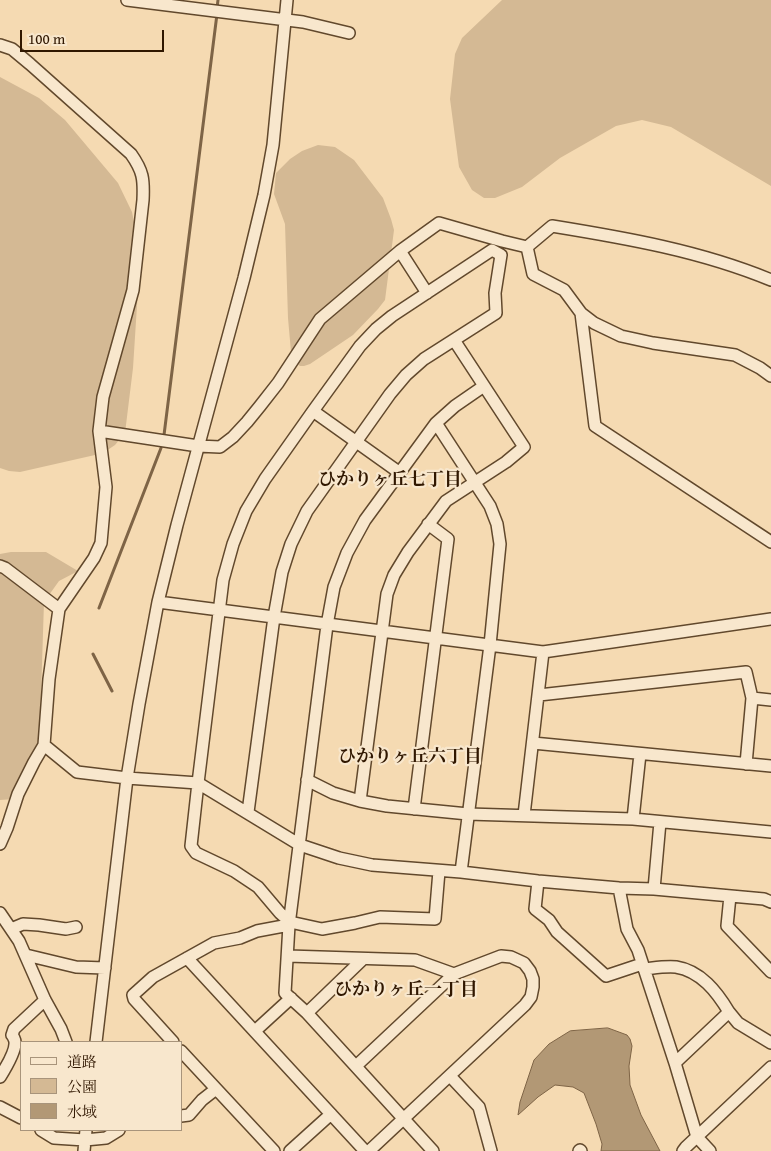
<!DOCTYPE html>
<html>
<head>
<meta charset="utf-8">
<style>
	body { margin:0 }
	#map { position:relative; width:771px; height:1151px; overflow:hidden; background:#f5dab2; font-family:"Gentium Book Plus","Noto Serif JP",serif }
	canvas { display:block }
	.legend { position:absolute; left:20px; top:1041px; width:162px; height:90px; box-sizing:border-box; background:#f8e7cd; border:1px solid #a8947b; margin:0; padding:6px 9px; list-style:none; font-size:15px; color:#301700 }
	.legend li { display:flex; align-items:center; gap:10px; height:25px }
	.legend b { width:25px; border:1px solid #a8947b }
	.scale { position:absolute; left:20px; top:30px; width:144px; height:22px; box-sizing:border-box; border:2px solid #301700; border-top:0; padding-left:6px; font-size:15px; line-height:18px; white-space:nowrap; color:#301700; -webkit-text-stroke:4px #f8e7cd; paint-order:stroke }
</style>
</head>
<body>
<div id="map">
<canvas width="771" height="1151"></canvas>
<ul class="legend">
<li><b style="height:6px;background:#f8e7cd"></b>道路</li>
<li><b style="height:14px;background:#d4b994"></b>公園</li>
<li><b style="height:14px;background:#b29875"></b>水域</li>
</ul>
<div class="scale">100 m</div>
</div>
<script>
const ctx = document.querySelector('canvas').getContext('2d');
ctx.lineJoin = 'round';
function fillPath(path, color) {
  ctx.fillStyle = color;
  ctx.fill(path, 'evenodd');
}
function strokePath(path, color, width, dash) {
  ctx.strokeStyle = color;
  ctx.lineWidth = width;
  ctx.lineCap = dash ? 'butt' : 'round';
  ctx.setLineDash(dash || []);
  ctx.stroke(path);
}
function drawText(font, color, halo, rows, align = 'center') {
  ctx.font = font + ' "Gentium Book Plus","Noto Serif JP",serif';
  ctx.lineWidth = 4.5;
  ctx.setLineDash([]);
  ctx.textBaseline = 'middle';
  ctx.strokeStyle = halo;
  ctx.fillStyle = color;
  for (const [text, x, y, turn = 0] of rows) {
    ctx.save();
    ctx.translate(x, y);
    ctx.rotate((+turn || 0) * Math.PI / 180);
    ctx.textAlign = isNaN(turn) ? turn : align;
    if (halo) ctx.strokeText(text, 0, 0);
    ctx.fillText(text, 0, 0);
    ctx.restore();
  }
}
const green = new Path2D(`
	M502 0H771V186L671 127 642 120 616 126 560 158 522 187 495 198H484L472 190 459 167 450 99 455 54 462 38Z
	M0 77 39 98 65 120 118 183 132 212 139 246 138 290 133 368 125 433 115 445 106 451 95 455 20 472 9 471 0 468Z
	M318 145 335 147 354 160 383 198 391 219 394 230 385 300 378 309 353 335 310 364 304 366H300L294 361 291 352 288 318 285 224 274 194 276 173 290 159 302 151Z
	M11 552H46L78 571 59 581 44 602 39 757 14 799 0 800V554Z`);
const water = new Path2D(`
	M608 1028 627 1035 630 1039 632 1046 629 1066 630 1085 641 1115 660 1151H601L602 1144 596 1124 584 1093 573 1087 555 1085 538 1097 518 1115 520 1102 534 1060 549 1044 570 1031Z`);
const stream = new Path2D(`
	M217 8 218 0
	M164 435 217 14
	M99 608 161 448
	M93 654 112 691`);
const minor = new Path2D(`
	M127 0 303 22 349 33
	M0 45 12 49 30 64 131 154C143 171 144 179 143 200L133 290 103 397 99 431 106 487 101 543 94 558 59 609 49 679 44 745 34 762 18 794 7 828 0 844
	M527 247 533 274 564 290 581 313 594 323 621 336 653 343 735 355 760 368 771 376
	M527 247 552 226C626 238 701 251 771 280
	M400 251 427 293
	M581 313 595 426 771 542
	M313 411 400 473
	M436 423 490 506 497 524 500 544 490 645 461 872
	M99 431 198 446 220 447 233 437 247 422 260 406 278 383 320 319 400 251 439 223 502 241 527 247
	M0 566 5 568 59 609
	M158 602 543 652 771 619
	M539 695 746 672 752 698 746 764
	M752 698 771 700
	M533 743 771 766
	M44 745 77 772 127 778 198 783 300 845 339 858 372 865 461 872 538 881 619 888 654 889 764 899 771 902
	M307 780 333 793 360 801 387 806 468 814 633 819 771 832
	M360 801 387 594 394 575 408 552 446 501 506 462 524 447 454 340
	M414 809 448 539 428 524
	M248 812 274 617 282 572 291 544 307 511 390 394 406 375 424 359 496 313 495 293 501 255 492 250 392 316 376 329 360 346 313 411 265 479 246 511 233 544 223 580 198 783 191 846 196 853 234 871 258 887 280 913 290 922 322 929 355 923 380 917 435 919 439 871
	M524 815 543 652
	M633 819 640 754
	M538 881 535 909 549 920 557 932 606 976 642 964
	M619 888 627 929 638 950 675 1063 697 1137 710 1151
	M654 889 660 822
	M730 896 727 926 771 972
	M0 913 19 941 45 1000 61 1029 66 1042
	M11 929 23 924 39 925 66 929 76 927
	M26 955 76 967 105 968
	M288 956 415 960 454 974 501 956 511 957 524 963 530 971 533 979V987L531 997 525 1005 369 1151
	M187 958 365 1151
	M644 969C654 968 665 966 676 967 701 971 717 992 729 1012
	M307 1013 363 959
	M255 1031 291 998
	M96 1042 127 778 139 704 158 602 177 525 244 278 264 195 273 145 287 0
	M173 1042 134 999 133 995 153 977 214 943 240 938 257 931 289 925
	M181 1051 274 1151
	M675 1063 729 1012 738 1023 771 1043
	M356 1066 454 974
	M450 1076 479 1107 491 1151
	M0 1077C5 1069 16 1051 15 1042 15 1040 13 1036 12 1035L14 1029 45 1000
	M0 1107 21 1118
	M181 1116 189 1115 202 1100 216 1089
	M41 1130 54 1138 85 1140 106 1138 119 1130
	M84 1151 86 1130
	M290 1151 331 1114
	M433 1151 307 1013 285 993 289 925 327 625 334 587 347 553 365 520 436 423 455 406 484 386
	M579 1151 580 1150 581 1151
	M683 1151 686 1147 771 1067`);
const neighbourhoodNames = [
	["ひかりヶ丘七丁目",390,480],
	["ひかりヶ丘六丁目",410,757],
	["ひかりヶ丘一丁目",406,990]
];
fillPath(green, '#d4b994');
fillPath(water, '#b29875');
strokePath(water, '#7e6446', 1);
strokePath(stream, '#7e6446', 3);
strokePath(minor, '#61482c', 14);
strokePath(minor, '#f8e7cd', 11);
drawText('bold 18px', '#301700', '#f8e7cd', neighbourhoodNames);
</script>
</body>
</html>
